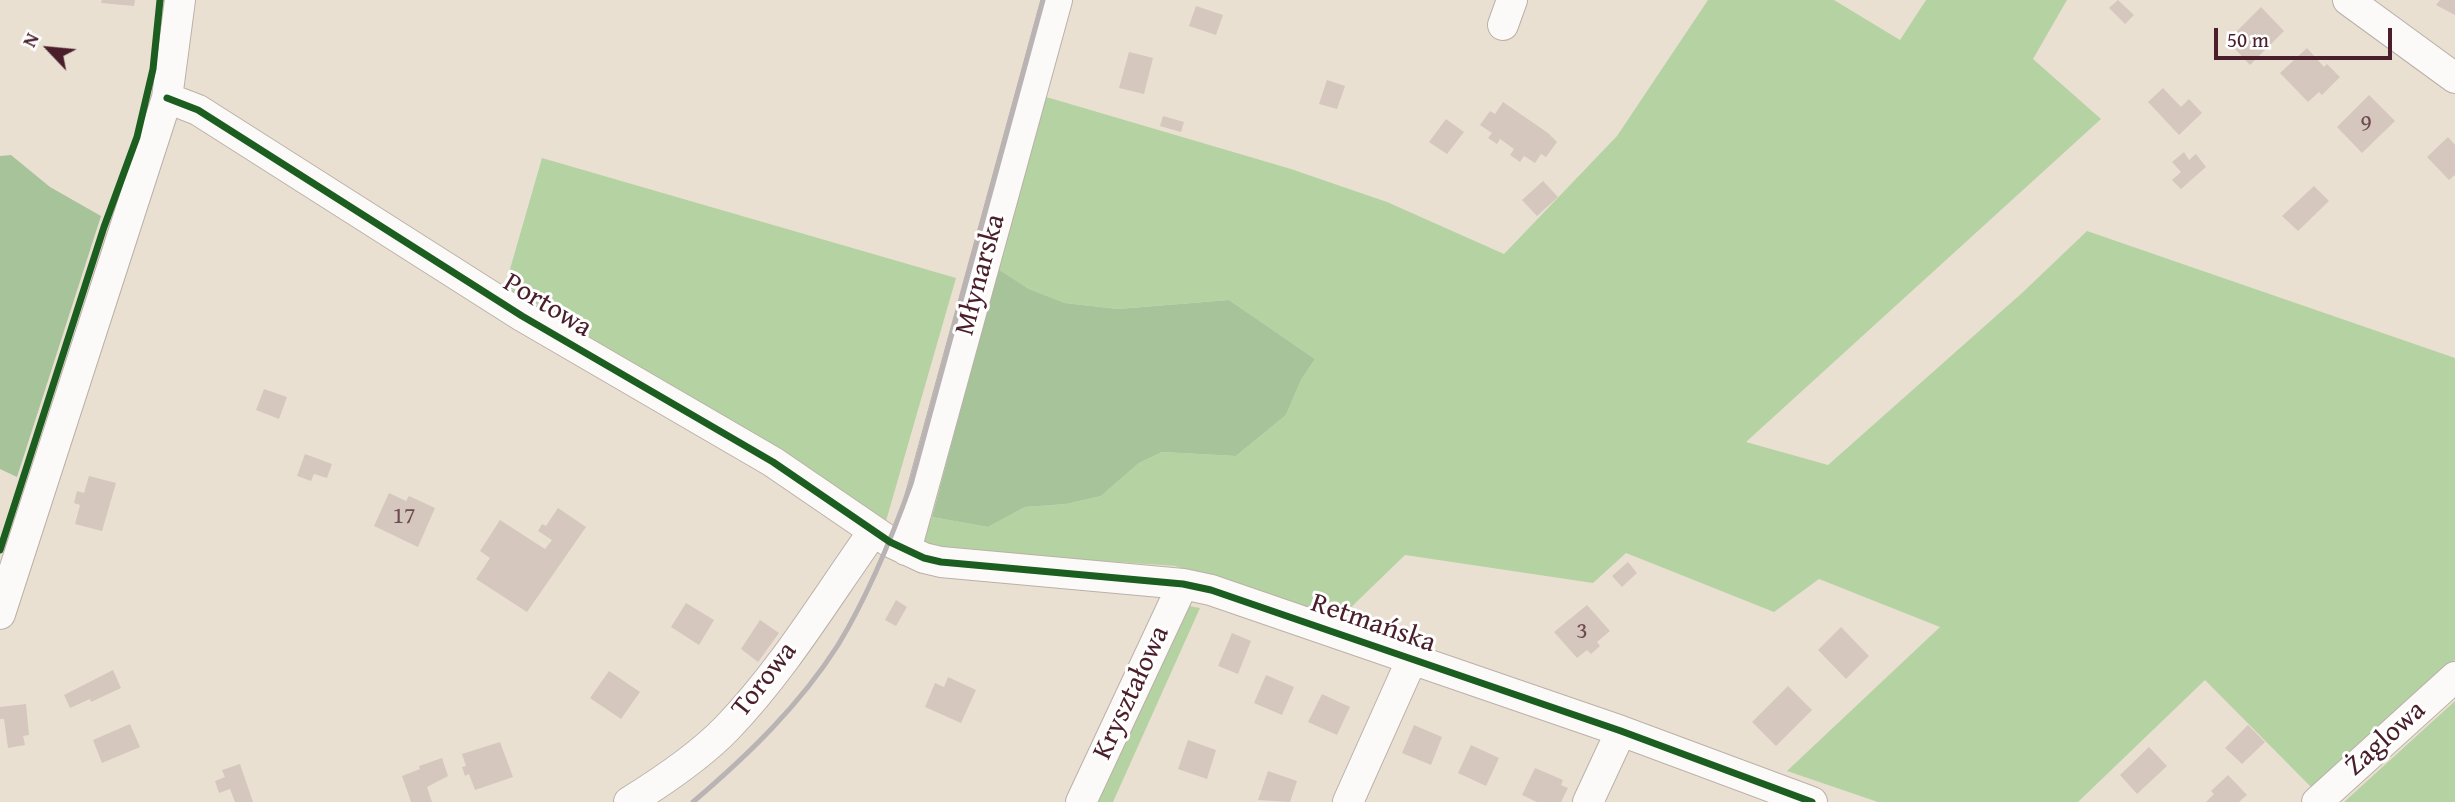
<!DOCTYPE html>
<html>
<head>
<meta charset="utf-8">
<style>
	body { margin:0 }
	#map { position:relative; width:2455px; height:802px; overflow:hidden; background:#eae0d2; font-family:"Gentium Book Plus",serif }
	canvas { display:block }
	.north { position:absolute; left:14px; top:14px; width:70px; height:70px; -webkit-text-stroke:5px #fff; paint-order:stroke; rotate:296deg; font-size:19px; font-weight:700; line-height:28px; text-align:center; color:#4a1f2b }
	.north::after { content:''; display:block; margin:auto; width:24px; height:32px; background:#4a1f2b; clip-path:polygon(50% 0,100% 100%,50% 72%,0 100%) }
	.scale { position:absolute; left:2214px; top:28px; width:178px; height:32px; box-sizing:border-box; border:4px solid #4a1f2b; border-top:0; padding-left:9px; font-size:21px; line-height:24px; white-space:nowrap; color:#4a1f2b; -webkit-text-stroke:5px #fff; paint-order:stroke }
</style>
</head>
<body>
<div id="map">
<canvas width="2455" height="802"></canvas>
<div class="north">N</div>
<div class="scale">50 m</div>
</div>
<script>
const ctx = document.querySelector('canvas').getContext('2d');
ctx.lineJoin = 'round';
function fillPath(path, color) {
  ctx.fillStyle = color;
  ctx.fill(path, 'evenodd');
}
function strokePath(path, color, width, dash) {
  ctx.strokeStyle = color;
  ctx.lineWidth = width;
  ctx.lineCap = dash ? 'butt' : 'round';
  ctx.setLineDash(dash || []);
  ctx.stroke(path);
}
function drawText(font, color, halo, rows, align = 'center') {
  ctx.font = font + ' "Gentium Book Plus",serif';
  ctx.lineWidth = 6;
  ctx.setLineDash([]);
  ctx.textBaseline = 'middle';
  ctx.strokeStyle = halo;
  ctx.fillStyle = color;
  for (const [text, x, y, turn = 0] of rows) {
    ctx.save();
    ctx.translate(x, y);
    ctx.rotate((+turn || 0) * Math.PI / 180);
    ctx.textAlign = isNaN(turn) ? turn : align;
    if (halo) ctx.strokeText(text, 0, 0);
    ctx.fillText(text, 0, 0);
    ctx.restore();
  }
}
const green = new Path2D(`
	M1708 0H1834L1900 40 1926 0H2067L2033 59 2101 119 1746 442 1828 465 2022 293 2087 231 2455 358V660L2313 789 2205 680 2078 802H1878L1787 771 1940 627 1819 579 1774 612 1626 553 1593 583 1405 555 1341 617 1175 566 946 550 919 543 932 517 988 527 1025 507 1066 504 1101 496 1139 463 1162 452 1236 456 1286 415 1301 380 1315 359 1229 300 1118 309 1065 303 1029 289 998 269 1043 96 1291 169 1387 202 1504 254 1617 136Z
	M542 158 956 278 886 521 504 290Z
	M1189 606 1200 608 1113 802H1098Z
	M2455 701V802H2344Z`);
const forest = new Path2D(`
	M11 155 50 187 101 216 17 477 0 469V156Z
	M998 269 1029 289 1065 303 1118 309 1229 300 1315 359 1301 380 1286 415 1236 456 1162 452 1139 463 1101 496 1066 504 1025 507 988 527 932 517Z`);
const building = new Path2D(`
	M102 0H135L134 6 101 3Z
	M2118 0 2134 15 2125 24 2109 8Z
	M2440 0H2455V15L2436 5Z
	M1196 6 1223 15 1216 35 1189 26Z
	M2261 7 2284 31 2250 65 2235 49 2241 43 2233 35Z
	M2307 48 2324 67 2327 64 2340 77 2322 95 2319 92 2308 102 2280 73Z
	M1129 52 1153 58 1144 94 1119 88Z
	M1327 80 1345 86 1337 109 1319 104Z
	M2163 88 2181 107 2189 99 2202 113 2179 135 2148 102Z
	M2369 95 2395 121 2362 153 2337 127Z
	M1503 102 1548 133 1557 142 1546 157 1541 154 1535 163 1524 156 1520 162 1510 155 1514 149 1500 139 1497 144 1488 138 1492 133 1480 125 1490 111 1495 114Z
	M1163 116 1184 122 1181 132 1160 126Z
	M1446 119 1464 132 1447 154 1429 142Z
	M2448 137 2455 145V175L2449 180 2427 157Z
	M2184 152 2189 160 2196 154 2206 167 2181 189 2172 180 2181 172 2172 162Z
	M1543 181 1558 197 1537 216 1522 200Z
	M2314 186 2329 201 2298 231 2282 216Z
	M264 389 287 397 279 419 256 410Z
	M305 454 332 464 327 478 314 474 311 481 297 476Z
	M89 476 116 483 102 531 75 524 80 505 74 503 77 491 84 493Z
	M389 493 406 501 409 496 435 508 418 547 374 526Z
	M558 508 586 527 527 612 476 579 490 558 480 551 500 520 545 549 552 540 538 531 542 524 546 526Z
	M1628 562 1637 573 1622 587 1612 576Z
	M896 600 907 607 896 626 885 620Z
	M686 603 714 620 699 645 671 627Z
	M1587 605 1610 631 1597 642 1600 646 1591 654 1587 650 1577 658 1554 632Z
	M760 620 779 633 758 662 741 649Z
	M1841 627 1869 656 1846 679 1818 650Z
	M1232 633 1251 641 1238 674 1218 666Z
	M113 670 121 688 91 702 90 699 70 708 64 695Z
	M609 671 640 692 621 719 590 698Z
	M1266 675 1294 687 1282 715 1254 703Z
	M948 677 976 690 961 723 925 707 935 683 944 687Z
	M1788 686 1812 710 1776 746 1752 722Z
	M1322 694 1350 707 1337 735 1308 722Z
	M26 704 29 735 23 736 25 745 8 748 4 719H0V707Z
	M130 724 140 747 102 763 93 740Z
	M1414 725 1442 737 1431 765 1402 753Z
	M2248 725 2265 742 2242 764 2225 748Z
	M1188 740 1216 750 1207 779 1178 769Z
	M500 742 513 777 475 790 469 774 465 776 462 767 466 766 462 754Z
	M1471 745 1499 758 1486 786 1458 773Z
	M2149 747 2167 766 2137 794 2120 775Z
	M442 758 448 776 427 787 432 802H411L402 776 420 769 419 766Z
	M240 764 253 802H235L230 789 219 793 215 781 225 777 222 770Z
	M1535 768 1563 780 1561 785 1568 788 1561 802H1537L1522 795Z
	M1268 771 1297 781 1290 802 1258 800Z
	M2228 775 2247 795 2239 802H2206L2214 794 2211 791Z`);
const minor = new Path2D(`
	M2348 0 2455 78
	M1503 25 1512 0
	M167 98 198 110 522 316 773 462 890 542 924 558 941 562 1183 584 1211 590 1621 731 1812 802
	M906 550 1057 0
	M0 614 167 98 180 0
	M629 802C663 781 699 757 727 728 783 670 826 598 873 532
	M1081 802 1183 584
	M1348 802 1412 659
	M1588 802 1621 731
	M2317 802 2455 677`);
const rail = new Path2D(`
	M693 802C747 756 800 705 838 645 869 594 891 540 911 484L1043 0`);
const cycleway = new Path2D(`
	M167 98 198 110 522 316 773 462 890 542 924 558 941 562 1183 584 1211 590 1621 731 1812 802
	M0 550 104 227 137 137 153 69 160 0`);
const numberNames = [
	["9",2366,124],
	["17",404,517],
	["3",1582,632]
];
const streetNames = [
	["Młynarska",981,275,-75],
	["Portowa",547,306,31],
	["Retmańska",1373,624,19],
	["Torowa",765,680,-52],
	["Kryształowa",1132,693,-65],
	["Żaglowa",2386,739,-42]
];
fillPath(green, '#b5d2a3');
fillPath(forest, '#a6c39a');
fillPath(building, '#d5c6be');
strokePath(minor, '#bab0a8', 32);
strokePath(minor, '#fcfaf8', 30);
strokePath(rail, '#bab3b3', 5);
strokePath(cycleway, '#1b5e20', 7);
drawText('24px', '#6e4a51', null, numberNames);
drawText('28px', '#4a1f2b', '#fff', streetNames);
</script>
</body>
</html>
